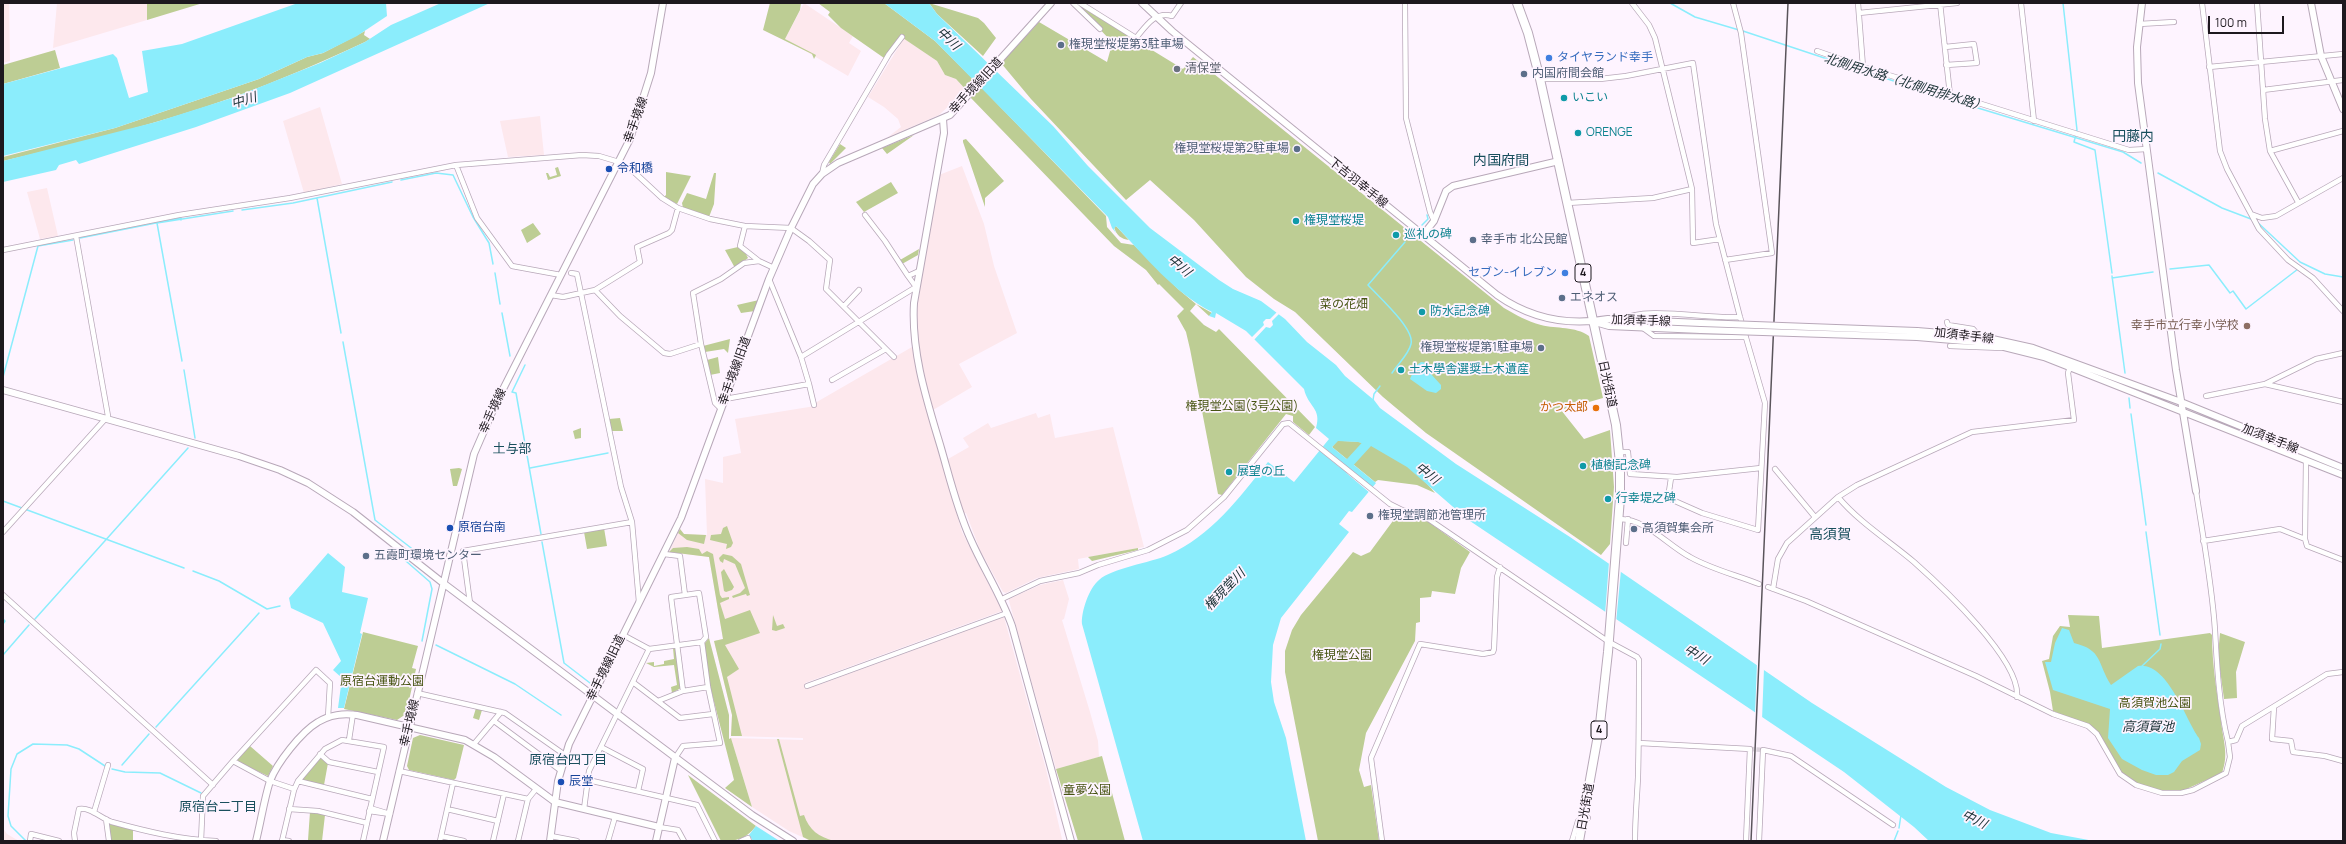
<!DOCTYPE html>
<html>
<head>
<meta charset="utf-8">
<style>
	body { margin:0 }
	#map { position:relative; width:2346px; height:844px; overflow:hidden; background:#fef4ff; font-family:Manrope,sans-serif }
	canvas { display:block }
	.frame { position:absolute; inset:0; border:4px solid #1d181e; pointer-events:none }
	.scale { position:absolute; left:2208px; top:16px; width:76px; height:18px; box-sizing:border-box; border:2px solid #1d181e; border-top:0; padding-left:5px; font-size:12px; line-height:14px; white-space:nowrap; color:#1d181e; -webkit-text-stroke:3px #fef4ff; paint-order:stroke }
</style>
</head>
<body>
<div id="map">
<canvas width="2346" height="844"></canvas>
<div class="frame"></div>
<div class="scale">100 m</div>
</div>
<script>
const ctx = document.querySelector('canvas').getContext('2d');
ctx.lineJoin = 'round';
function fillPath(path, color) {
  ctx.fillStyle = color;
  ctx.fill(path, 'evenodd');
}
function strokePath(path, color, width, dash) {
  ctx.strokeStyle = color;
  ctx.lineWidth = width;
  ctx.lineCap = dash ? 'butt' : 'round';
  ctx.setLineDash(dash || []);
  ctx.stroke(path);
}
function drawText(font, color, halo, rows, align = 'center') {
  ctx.font = font + ' Manrope,"Noto Sans JP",sans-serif';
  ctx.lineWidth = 3.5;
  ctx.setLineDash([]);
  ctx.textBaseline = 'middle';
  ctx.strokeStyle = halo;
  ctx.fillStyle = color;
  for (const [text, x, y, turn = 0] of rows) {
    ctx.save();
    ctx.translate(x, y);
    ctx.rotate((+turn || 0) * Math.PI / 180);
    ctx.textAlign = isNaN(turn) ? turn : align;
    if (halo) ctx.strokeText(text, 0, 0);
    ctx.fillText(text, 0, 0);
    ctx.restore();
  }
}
const industrial = new Path2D(`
	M3 3H9L10 61 3 63Z
	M57 3H147V20L53 48Z
	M804 3 853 36 849 43 861 51 848 76 785 39Z
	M904 38 937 61 945 75 956 79 966 90 939 115 888 137 901 127 898 119 884 107 868 97Z
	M320 107 342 184 304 193 283 121Z
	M540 116 544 155 508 157 500 121Z
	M962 166 984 224 994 266 1017 333 959 364 972 387 933 410 920 359 917 331V301L939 175Z
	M47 188 58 236 40 239 27 192Z
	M912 347 920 385 962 532 1002 611 805 683 810 688 1004 617 1046 769 1062 839 1061 841H811L789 831 752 807 731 738 803 740V738L731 736 732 715 714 641 723 639 709 557 669 552 680 529 684 534 707 535 705 479 723 483V457L741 453 735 419 815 406V403Z
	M1036 413 1038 418 1050 414 1055 438 1113 427 1144 547 1078 559 1079 569 1037 578 1006 593 1003 592 980 550 966 513 963 514 948 459 969 447 963 438 988 423 991 428Z
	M1063 580 1069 599 1064 619 1062 620 1090 712 1098 741 1099 757 1056 769 1009 601V599L1040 585Z
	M3 828 7 834 19 841H3Z`);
const green = new Path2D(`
	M147 3H203L147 20Z
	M770 3H801L800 10 785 39 816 55 814 59 812 54 763 30Z
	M818 3H884L935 41 977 83 968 92 956 79 945 75 937 61 900 36 884 58 841 28 828 15 830 12Z
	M929 3 978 18 984 23 996 38 983 56 937 14Z
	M1075 3 1183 69 1193 57 1504 308C1516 315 1527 321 1541 325 1557 329 1575 326 1589 336L1603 398 1561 410 1584 439 1610 430 1614 487 1610 544 1601 555 1426 433 1383 397 1295 312 1274 299 1246 277 1194 220 1150 180 1126 200 1031 99 1001 63 1039 22 1107 62 1112 44 1111 41Z
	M365 31 364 35 370 39 365 42C322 62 278 81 234 97 159 124 80 143 3 161V157L115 128 259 79 307 57 323 53Z
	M55 50 60 68 3 84V65Z
	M980 86 1106 216 1107 227 1121 243 1134 245 1178 289 1196 304 1212 313 1209 316 1196 304 1190 311 1204 325 1216 332 1219 329 1315 427 1309 435 1293 422V416L1286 414 1222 495 1218 494 1190 349 1186 332 1177 316 1184 309 1159 284 1158 285 1146 270 1114 246 970 97Z
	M914 135 887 154 882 148Z
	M966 139 1004 181 985 198V207L963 142V140Z
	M840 144 846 148 830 164 829 162Z
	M558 167 561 176 548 180 546 173H548L550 177 557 175 555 168Z
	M666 172 691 176 677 204 664 197 666 195Z
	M714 173H716L714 204 709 217 683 208 682 203 687 193 706 199Z
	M891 182 898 193 864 212 856 202Z
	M533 223 541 234 527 243 521 230Z
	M1116 226 1129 240C1121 239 1116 235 1114 227Z
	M738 247 745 252 748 258 735 268 725 250Z
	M919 249 918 255 902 264 900 260Z
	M759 300 755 311 741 313 737 305Z
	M730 339 728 353 724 349 705 352 703 346Z
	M718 357 720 373 710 375 707 360Z
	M620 418 623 431H611L609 419Z
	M581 428V438L575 439 573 431Z
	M1337 441C1344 441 1352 441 1359 442 1387 448 1418 471 1435 493L1417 485 1378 480 1375 482 1332 447Z
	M459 468 462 469 457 486H453L450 469Z
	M1398 514 1405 521 1423 518 1470 552 1461 568 1455 594 1432 591 1431 597 1420 598V622L1416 623 1415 641 1366 733 1359 770 1364 787 1371 785 1379 841H1318L1285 672V651L1292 630 1301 615 1353 552 1361 556 1370 552Z
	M727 526 733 543 731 547 726 549 727 544 710 540 711 535 721 534 723 528Z
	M604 528 607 546 587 549 584 532Z
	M680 529 684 534 706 535 704 544 687 540 678 533Z
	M687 547 699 549 702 554 707 551 713 554 720 595 722 598 729 597V599L720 603 725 619 750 610 760 633 725 645 739 669 727 677 742 736H731L732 715 714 641 723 639 709 557 669 552 673 548Z
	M1138 548V550L1092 561 1088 557Z
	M723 554 732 556 741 564 750 595 747 596 746 594 733 598 732 596 740 593 745 588 735 564 724 559 723 563 720 561 719 558Z
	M724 569 734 587 732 590 726 592 724 591 721 572Z
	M773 615 777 626 783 624 785 628 776 631 772 630Z
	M2068 615 2099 616 2102 648 2210 633 2212 635C2212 664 2217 693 2221 721 2223 740 2229 754 2222 773L2182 791 2155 790 2134 782 2122 773 2094 728 2053 711 2050 692 2042 661 2049 659 2053 636 2060 626 2070 627Z
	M363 632 418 646 412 668 416 669 406 714 397 720 344 709Z
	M2220 633 2245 642 2236 672 2237 698 2224 699 2218 655Z
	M709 638 729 715V739L731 738 752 807 725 788 734 780 710 686 704 644Z
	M673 648 676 649 681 688 672 693 671 687 677 685 674 665 654 667 646 663 654 662V666L664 664V661L674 659Z
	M476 708 482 710 479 720 473 718Z
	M420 735 464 745 456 778 454 780 409 770 407 766 413 738Z
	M777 739H779L800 816 804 815C809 830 819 837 834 841H811L803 837Z
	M250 746 273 766 268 776 238 762V759Z
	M1102 756 1125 841H1078L1056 769Z
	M320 758 328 763 324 785 303 780V778Z
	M688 775 756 826C746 839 737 841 721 841Z
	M310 812 325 815 322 841 308 840Z
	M112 824 133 828V841H111L109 825Z`);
const water = new Path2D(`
	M298 3H386L387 16 357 36 323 53 307 57 259 79 115 128 3 156V84L113 54 117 58 129 98 148 92 142 51 182 44Z
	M441 3H490L290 93 196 127 79 164 76 160 59 165 56 170 3 182V161L156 122 235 97 320 63 365 42 391 25Z
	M884 3H929L937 14 1053 126 1088 166 1150 228 1219 280 1233 289 1261 301 1285 319 1307 342 1336 365 1345 376 1374 400 1380 408 1456 464 1570 537 1812 703 1946 787 1990 810 2051 833 2094 841H1929L1914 827 1844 772 1467 519 1407 467 1371 446 1358 442 1338 441 1332 447 1376 483 1352 512 1349 511 1339 524 1349 532 1281 618 1273 645 1271 682 1274 702 1286 738 1306 841H1143L1082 624C1081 612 1089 588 1099 580 1112 568 1150 563 1168 555 1211 536 1239 498 1268 462L1294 482 1329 439 1316 428C1322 408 1308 407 1304 389L1246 331 1216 313 1215 318 1209 316 1212 312C1174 293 1145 256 1116 226L1114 229 1116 233 1112 228 1108 217 935 41Z
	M1421 362 1429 363 1431 374 1441 385V389L1436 393 1427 391 1410 379 1413 372V368Z
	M328 553 345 567 342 592 368 598 360 633 362 634 344 708H338L342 678 333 670 341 661 323 623 291 608 289 598Z
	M2062 628 2069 630 2074 643C2103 650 2097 663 2111 685L2138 666C2168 662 2185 719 2199 738L2201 744 2200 750 2182 761 2174 772 2168 775H2156L2142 770 2122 759 2108 738 2110 709 2053 690 2045 662H2051L2055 643Z
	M756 826 778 840 780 841H753L749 835Z`);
const pier = new Path2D(`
	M1278 311 1280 313 1272 321 1273 325 1270 328 1266 327 1253 341 1251 338 1264 325 1263 322 1266 319H1270Z
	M1321 445 1374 489 1370 493 1318 449Z
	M1609 562 1621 570 1616 623 1605 615Z
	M1757 663 1764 668 1762 720 1755 715Z`);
const stream = new Path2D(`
	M1670 3 1695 17 1739 30
	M2063 3 2077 130 2074 142 2095 150 2112 273
	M1743 31 1945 98 2123 152 2141 163
	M2158 173 2222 208 2251 219
	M401 180 436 173 453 175 473 217 489 243 493 264
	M317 198 341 333
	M242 210 293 203 392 182
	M2255 220 2300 262 2325 274 2343 277
	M1422 225 1428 219 1427 215
	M80 238 181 218V220
	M2170 269 2209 265 2230 293 2233 291 2246 309 2298 269
	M495 273 500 304
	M2112 276 2125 373
	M2112 278 2153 272
	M502 313 510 356
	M343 342 375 520 415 551
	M182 361 157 223 233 211
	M525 365 512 392 516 393 541 534
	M184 370 195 438
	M1392 373C1397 365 1409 354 1411 344 1415 329 1378 296 1368 285L1405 242
	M3 377 38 246 73 240
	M2129 398 2130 408
	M1373 400 1374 394 1380 386
	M2131 414 2146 525
	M530 468 608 453
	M3 501 184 568
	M2146 532 2160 635
	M542 542 564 663 590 683
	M399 555 430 582 432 589 422 641
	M193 571 219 581 267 609 280 606
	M3 619 5 621 3 624
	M35 619 188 448
	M436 645 515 684 561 715
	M3 655 29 625
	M2142 666 2160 649 2161 644
	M156 727 259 613
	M122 765 149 734
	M112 769 125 772 160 773 201 793
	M1899 828 1901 815
	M26 841 11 826 8 816 11 769 17 754 33 744 67 745 79 749 105 766
	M1894 841 1898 831`);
const river = new Path2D(`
	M1343 470 1375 435`);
const streetTunnel = new Path2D(`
	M1750 749 1763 750`);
const street = new Path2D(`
	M1073 3 1100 29
	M1080 3 1136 38C1146 26 1155 11 1172 16L1181 3
	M1405 3 1406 118 1430 212 1434 221
	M1858 3 1863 67
	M1940 3 1950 95
	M2021 3 2034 121
	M2202 3 2220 151 2227 169 2259 229 2288 260 2313 278 2343 311
	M2257 3 2265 119 2270 151 2298 202
	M1859 13 1957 3
	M2139 24 2174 22
	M1945 47 1974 44 1977 63 1946 65
	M1817 51 1863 67 2129 150 2147 149
	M2209 67 2343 54
	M1540 79H1600L1626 76 1693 63 1716 224 1740 317 1765 403 1758 530 1702 513 1668 498 1671 478
	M2263 90 2343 80
	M2270 151 2343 131
	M456 165 477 218 512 266 561 275
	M822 174 824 165 889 54 902 37
	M1692 189 1693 243 1720 239
	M1567 203 1653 198 1692 189 1655 38 1649 25 1632 3
	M2251 214 2262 218 2276 216 2343 178
	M865 215 885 241 908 276 919 271
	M745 226 740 246 759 261 774 268
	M3 250 179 215 290 198 456 165 582 155 599 156 619 162 635 173 662 198 678 208 710 219 745 226 791 228 809 241 830 260 826 289 886 349 832 380
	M1725 260 1772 253 1741 33 1733 3
	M571 273 577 274 621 487 632 522 639 602
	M769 279 801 357
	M595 290 640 262 637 247 669 233 672 230 678 208
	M551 295 563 297 595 290 620 316 664 353 670 354 701 344
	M844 306 859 290
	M1623 320C1642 305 1713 320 1740 317
	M1947 322 1948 325 1973 329 1979 336
	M1643 328 1654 336 1746 337
	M1950 346 2002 348
	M886 349 894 357
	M809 384 814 405
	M2265 384 2343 402
	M2206 396 2265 384 2316 359 2343 353
	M725 399 809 384 801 357 916 287 908 276
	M721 409 715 403 701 344 693 293 721 279 744 263 759 261
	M1620 452H1628L1630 474 1677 477 1761 468
	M2306 460 2305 539 2307 546 2343 560
	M1775 469 1815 517
	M2196 491C2203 537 2212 584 2215 630 2217 667 2219 705 2228 742
	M1838 497C1860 523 1888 540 1914 562 1941 586 2021 660 2017 697
	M1619 519C1647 519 1667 545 1690 557 1711 569 1736 575 1759 584
	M3 532 108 416 76 236
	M2203 541 2280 529 2305 539
	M1626 543 1628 519
	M664 554 680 556 685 595
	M1768 587 1806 601 1976 676 2053 714 2088 726 2097 734 2120 774 2136 785 2162 793H2181L2193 790 2226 773 2230 757 2228 742 2236 740 2242 726 2327 674 2343 672
	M1773 589 1778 559 1787 543 1838 497 1857 485 1972 432 2074 420 2068 373 2070 367
	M3 595 213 785
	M1002 599 1040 581 1079 573 1098 565 1148 550 1187 530 1224 497 1283 424 1289 423 1390 504 1402 510 1424 516 1609 642 1637 657 1639 660C1639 699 1639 738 1638 777 1637 798 1635 819 1635 841
	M470 603 463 551 632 522
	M623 635 649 649
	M634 683 680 718 713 714
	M807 686 1007 613
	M417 693 505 713 565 755
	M658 701 683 691 708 687
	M2274 707 2272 739 2291 741 2293 752 2325 756 2343 761
	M494 721 560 770
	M349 740 353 714
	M1639 743 1750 749 1746 841
	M474 744 501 712
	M601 747 643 769 638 791
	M320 754 329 762 378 772
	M675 758 683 746 720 743 708 687 702 642 706 637 699 593 671 597 683 691
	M399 771 528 799
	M588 780 697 805 715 841
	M298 781 372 799
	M294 789 270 781 233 761 316 670 330 683 328 717
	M370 808 390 814
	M289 809 318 811 367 823
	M447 809 498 821
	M584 809 589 771 649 649 702 642
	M369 811 390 814
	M94 812 108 765
	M106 819 109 841
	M659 827 678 830 684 841
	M441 836 464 841
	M551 836 577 841
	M282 840 289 841
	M30 841 31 834 59 841
	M75 841 74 833 79 809C91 807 100 818 112 822 145 831 181 840 216 841
	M201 841 203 796 233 761
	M282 841 294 790 298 781 325 749 342 740 384 747 363 841
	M440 841 453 783
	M493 841 504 794
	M518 841 528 799 536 789
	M608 841 615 817
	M741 841 748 838 749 841
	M1382 841 1371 758 1420 644 1483 654 1493 652 1494 649 1497 577 1500 567
	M1572 841 1578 821 1583 817 1588 818
	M1759 841 1763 750 1791 756 1893 825`);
const secondary = new Path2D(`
	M1142 3 1172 31 1497 295C1531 319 1568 326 1608 319L1701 323
	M2142 3 2137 47 2138 83 2176 370 2196 491
	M2311 3 2321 56 2343 109
	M943 119 944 133 914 303C911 353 927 401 941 448 950 479 957 509 970 538 983 568 1001 595 1012 626L1071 841
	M1423 235 1434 221 1446 191 1453 186 1559 161
	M1595 322 1609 326 1701 330
	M1917 331 1979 336 2033 348 2181 402 2343 468
	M1917 337 1988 343 2044 357 2343 475
	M3 390 239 456 280 470 308 483 353 512 443 583 752 815 793 841
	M256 841C261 821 264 800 270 781 277 763 301 732 318 722 329 715 344 713 357 715L465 740 494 757 555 802 659 827
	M383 841 474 454 497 401 630 139 651 73 663 3
	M550 841 558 781 569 744 681 518 769 279 791 228 813 184 822 174 838 163 950 115 1051 3
	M656 841 675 758`);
const highway = new Path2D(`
	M1517 3 1528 33 1540 79 1616 425 1620 463V498L1608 652 1600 724 1579 841`);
const rail = new Path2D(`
	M1751 841 1788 3`);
const secondaryBridge = new Path2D(`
	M1701 323 1917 331
	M1701 330 1917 337`);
const markers = [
	[1061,45,4,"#5c6f8a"],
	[1549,58,4,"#3f7fe0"],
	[1177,69,4,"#6b7280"],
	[1524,74,4,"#5c6f8a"],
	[1564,98,4,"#0f9aa8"],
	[1578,133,4,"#0f9aa8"],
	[1297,149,4,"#5c6f8a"],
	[609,169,4,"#1a4fb4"],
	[1296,221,4,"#0f9aa8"],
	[1396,235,4,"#0f9aa8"],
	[1473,240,4,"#5c6f8a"],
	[1565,273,4,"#3f7fe0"],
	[1562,298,4,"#5c6f8a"],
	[1422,312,4,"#0f9aa8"],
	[2247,326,4,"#8d6e63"],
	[1541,348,4,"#5c6f8a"],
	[1401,370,4,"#0f9aa8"],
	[1596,408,4,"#e8710a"],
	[1583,466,4,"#0f9aa8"],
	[1229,472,4,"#0f9aa8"],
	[1608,499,4,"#0f9aa8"],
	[1370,516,4,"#5c6f8a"],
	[450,528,4,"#1a4fb4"],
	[1634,529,4,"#5c6f8a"],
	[366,556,4,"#5c6f8a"],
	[561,782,4,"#1a4fb4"]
];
const shields = [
	[1583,273,16],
	[1599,730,16]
];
const shieldNames = [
	["4",1583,273],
	["4",1599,730]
];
const serviceNames = [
	["権現堂桜堤第3駐車場",1069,45],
	["内国府間会館",1532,74],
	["権現堂桜堤第2駐車場",1289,149,"right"],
	["幸手市 北公民館",1481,240],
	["エネオス",1570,298],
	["権現堂桜堤第1駐車場",1533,348,"right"],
	["権現堂調節池管理所",1378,516],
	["高須賀集会所",1642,529],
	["五霞町環境センター",374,556]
];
const shopNames = [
	["タイヤランド幸手",1557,58],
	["セブン-イレブン",1557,273,"right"]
];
const worshipNames = [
	["清保堂",1185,69]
];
const streetNames = [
	["幸手境線旧道",976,86,-47],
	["幸手境線",636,120,-70],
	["下吉羽幸手線",1358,183,39],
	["加須幸手線",1641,321,2],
	["加須幸手線",1964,336,7],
	["幸手境線旧道",735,371,-70],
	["日光街道",1607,384,78],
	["幸手境線",493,411,-65],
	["加須幸手線",2270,439,22],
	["幸手境線旧道",606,668,-64],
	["幸手境線",410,723,-77],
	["日光街道",1586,807,-80]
];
const cultureNames = [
	["いこい",1572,98],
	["ORENGE",1586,133],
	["権現堂桜堤",1304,221],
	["巡礼の碑",1404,235],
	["防水記念碑",1430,312],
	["土木學舎選奨土木遺産",1409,370],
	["植樹記念碑",1591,466],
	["展望の丘",1237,472],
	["行幸堤之碑",1616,499]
];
const transitNames = [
	["令和橋",617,169],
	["原宿台南",458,528],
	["辰堂",569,782]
];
const parkNames = [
	["菜の花畑",1344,305],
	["権現堂公園(3号公園)",1242,407],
	["権現堂公園",1342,656],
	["原宿台運動公園",382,682],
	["高須賀池公園",2155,704],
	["童夢公園",1087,791]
];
const educationNames = [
	["幸手市立行幸小学校",2239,326]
];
const foodNames = [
	["かつ太郎",1588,408]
];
const waterNames = [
	["中川",948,39,43],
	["北側用水路（北側用排水路）",1905,83,17],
	["中川",244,101,-17],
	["中川",1179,266,40],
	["中川",1427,474,38],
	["権現堂川",1225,590,-46],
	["中川",1696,655,31],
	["高須賀池",2148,727],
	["中川",1974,820,26]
];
const neighbourhoodNames = [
	["土与部",512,449],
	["原宿台四丁目",568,760],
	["原宿台二丁目",218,807]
];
const quarterNames = [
	["円藤内",2133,137],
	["内国府間",1501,161],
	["高須賀",1830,535]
];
fillPath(industrial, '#fde8ed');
fillPath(green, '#bdcd94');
fillPath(water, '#8bedfc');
fillPath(pier, '#fef4ff');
strokePath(stream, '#8bedfc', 1.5);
strokePath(river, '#8bedfc', 9);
strokePath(streetTunnel, '#dcd3dd', 4.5, [4.5, 2]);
strokePath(street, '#b8a8b9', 6);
strokePath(secondary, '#b8a8b9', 8);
strokePath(highway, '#b8a8b9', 10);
strokePath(street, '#fff', 4.5);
strokePath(secondary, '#fff', 6);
strokePath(highway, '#fff', 8);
strokePath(rail, '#5a545b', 1.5);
strokePath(secondaryBridge, '#b8a8b9', 8, []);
strokePath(secondaryBridge, '#fff', 6);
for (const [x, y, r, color] of markers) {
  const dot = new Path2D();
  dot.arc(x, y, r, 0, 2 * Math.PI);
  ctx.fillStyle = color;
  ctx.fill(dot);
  strokePath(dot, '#fef4ff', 1.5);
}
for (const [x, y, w] of shields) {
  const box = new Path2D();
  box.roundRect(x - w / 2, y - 9, w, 18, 3);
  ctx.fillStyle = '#fef4ff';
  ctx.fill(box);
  strokePath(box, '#1d181e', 1);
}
drawText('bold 11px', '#1d181e', null, shieldNames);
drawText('12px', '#4e5e75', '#fef4ff', serviceNames, 'left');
drawText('12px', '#366cbe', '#fef4ff', shopNames, 'left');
drawText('12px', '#5b616d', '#fef4ff', worshipNames, 'left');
drawText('12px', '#1d181e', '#fef4ff', streetNames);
drawText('12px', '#0d838f', '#fef4ff', cultureNames, 'left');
drawText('12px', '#164399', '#fef4ff', transitNames, 'left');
drawText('12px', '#475413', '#fef4ff', parkNames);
drawText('12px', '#785e54', '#fef4ff', educationNames, 'right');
drawText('12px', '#c56008', '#fef4ff', foodNames, 'right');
drawText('italic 13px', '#193034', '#fef4ff', waterNames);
drawText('13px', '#194f5d', '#fef4ff', neighbourhoodNames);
drawText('14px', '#194f5d', '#fef4ff', quarterNames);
</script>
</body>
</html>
